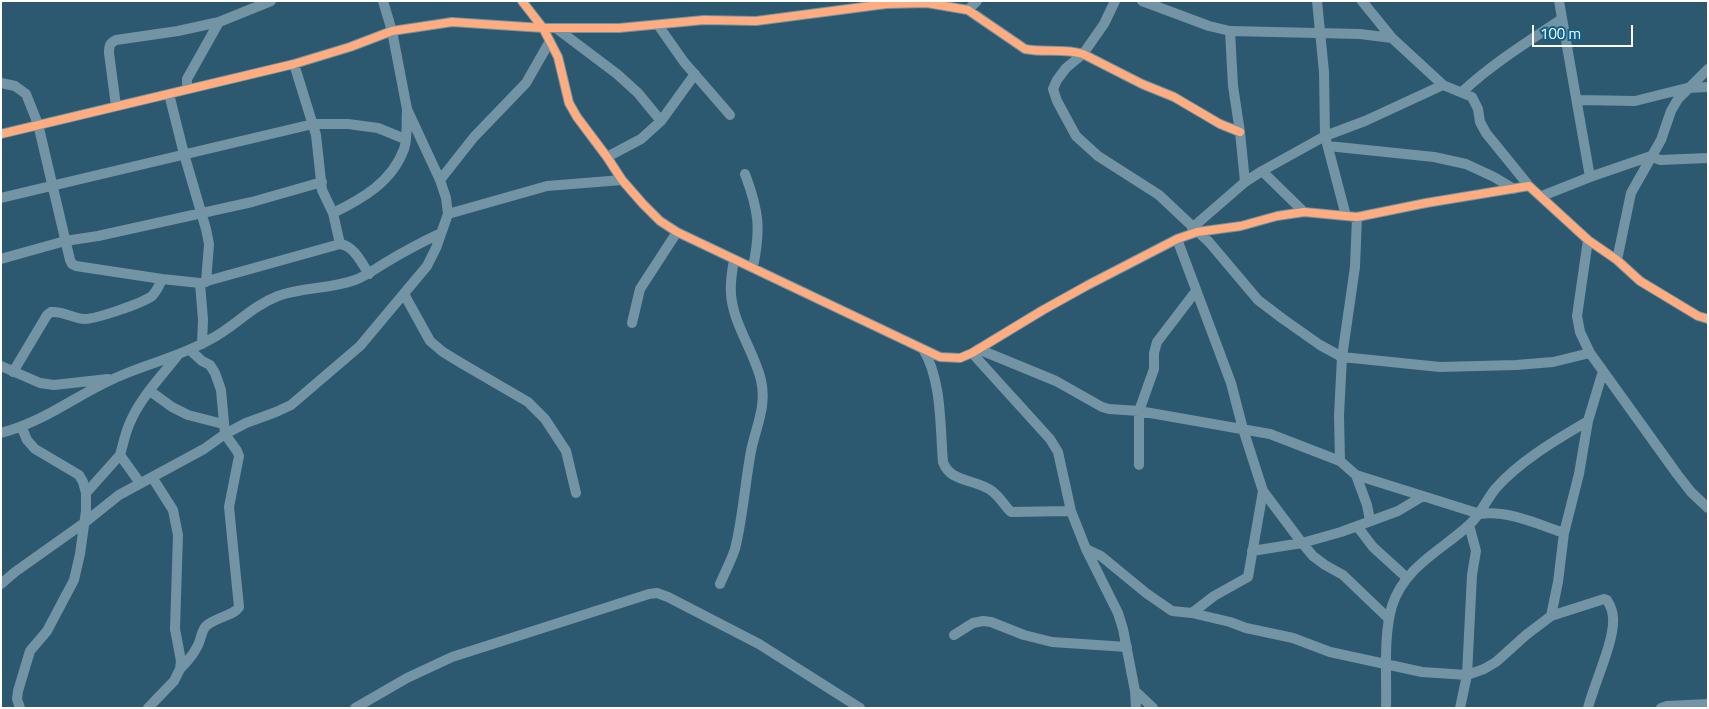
<!DOCTYPE html>
<html>
<head>
<meta charset="utf-8">
<style>
	body { margin:0 }
	#map { position:relative; width:1709px; height:709px; overflow:hidden; background:#2c596f; font-family:"Titillium Web",sans-serif }
	canvas { display:block }
	.frame { position:absolute; inset:0; border:2px solid #fff; pointer-events:none }
	.scale { position:absolute; left:1532px; top:25px; width:101px; height:22px; box-sizing:border-box; border:2px solid #fff; border-top:0; padding-left:6px; font-size:15px; line-height:18px; white-space:nowrap; color:#fff; -webkit-text-stroke:4px #10628b; paint-order:stroke }
</style>
</head>
<body>
<div id="map">
<canvas width="1709" height="709"></canvas>
<div class="frame"></div>
<div class="scale">100 m</div>
</div>
<script>
const ctx = document.querySelector('canvas').getContext('2d');
ctx.lineJoin = 'round';
function strokePath(path, color, width, dash) {
  ctx.strokeStyle = color;
  ctx.lineWidth = width;
  ctx.lineCap = dash ? 'butt' : 'round';
  ctx.setLineDash(dash || []);
  ctx.stroke(path);
}
const minor = new Path2D(`
	M522 1 543 28 558 57 569 103 577 117 607 157 622 180 643 204 660 221 677 232 940 357 960 358 972 353 1043 310 1088 285 1177 239 1197 232 1241 226 1277 216 1304 212 1357 217 1426 203 1529 186 1588 240 1617 260 1640 281 1698 316 1708 319
	M1115 1 1104 24 1083 54 1066 68 1057 80 1053 89 1057 101 1076 136 1098 156 1159 195 1209 242 1258 300 1283 319 1320 345 1342 357 1440 367 1516 365 1553 362 1590 353
	M1142 1 1209 26 1230 31 1360 34 1392 38
	M1317 1 1324 72 1325 136 1346 216
	M1362 1 1392 38 1443 85 1472 97 1478 109 1480 122 1486 133 1529 186
	M1559 1 1590 177
	M968 10 977 1
	M658 25 684 62 730 115
	M556 28 617 74 638 93 661 121
	M1230 31 1233 86 1240 132 1245 182
	M294 64 316 135 322 190 333 213 340 244C354 246 361 262 369 274
	M1 83 15 86 26 94 38 124 70 260 72 264 76 266 162 279 200 283 340 244
	M189 89 187 84V79L219 22
	M1462 92C1492 64 1527 42 1562 19
	M169 94 184 154 206 229 209 244 206 282
	M1577 100 1635 101 1687 88 1708 87
	M116 106 109 53C109 45 110 43 116 40L178 31 219 22 271 1
	M1 134 294 64 350 47 392 31 452 22 543 28H619L704 20 756 21 886 4 927 3 968 10 1025 49C1044 53 1064 48 1083 54L1142 84 1174 97 1220 124 1240 132
	M1328 146 1434 157 1466 164 1494 177 1514 189
	M607 157 641 139 661 121 695 74
	M1262 171 1304 212
	M745 174C759 211 761 229 753 267
	M440 180 474 137 526 83 550 41
	M1542 196 1590 177 1651 156 1660 160 1708 158
	M1 198 313 124H348L378 128 405 139
	M333 213C362 199 392 182 404 149 408 138 406 123 407 110
	M448 214 547 186 622 180
	M1192 228 1245 182 1262 171 1325 136 1365 121 1443 85
	M1177 239 1231 383 1243 429 1263 491 1302 543 1313 556 1325 565 1343 575 1389 619
	M1588 240 1577 316 1580 332 1590 353 1677 474 1691 492 1708 508
	M1 259 65 241 98 236 252 202 322 182
	M1617 260 1631 193 1661 140 1671 111 1678 99 1708 69
	M200 283 203 320 202 344
	M404 294 430 341 443 352 461 363 528 402 545 419 566 451 576 493
	M632 323 640 289 677 232
	M923 349C942 380 940 427 943 462 950 482 973 479 989 489 999 495 1003 504 1011 512L1071 511
	M978 349 1056 381 1102 407 1109 409 1139 411 1270 434 1340 461 1356 475 1367 505 1370 520
	M972 353 1050 439 1058 452 1071 511 1086 549 1118 613 1123 629 1135 691 1136 708
	M1 366 40 383 54 385 108 379
	M13 372 47 315 51 312C65 311 73 319 85 319 96 319 143 303 152 296 157 291 159 286 162 279
	M150 391 172 407 188 415 223 424
	M1 433C46 421 73 397 113 379 145 364 180 357 211 339 234 327 252 306 278 296 302 287 331 289 355 280 366 276 375 269 385 263 403 252 422 242 441 233
	M1340 461 1339 415 1342 357 1355 267 1357 217
	M1139 465V411L1154 369V353L1157 342 1196 291
	M1356 475 1480 514C1508 510 1537 524 1564 533
	M140 483 120 455C123 445 125 434 129 425 139 399 161 377 178 355
	M86 493 120 455
	M1357 526 1373 547 1407 578
	M1086 549 1101 556 1146 593 1172 611 1192 613 1230 622 1246 628 1293 638 1330 652 1422 672 1467 675 1484 669 1496 662 1526 635 1551 616 1604 599 1607 600C1610 605 1613 612 1613 618 1615 640 1594 684 1588 708
	M1252 551 1302 543 1341 532 1398 511 1423 496
	M1 584 15 572 84 523 119 495 204 449 225 434 246 423 276 412 291 405 360 346 427 266 436 248 448 214 446 198 440 180 407 109 392 31 383 1
	M720 584C725 572 731 561 735 549 743 517 745 483 751 451 756 427 767 406 761 380 754 351 733 324 731 294 730 282 732 271 734 260
	M1192 613 1214 596 1248 577 1263 491
	M1551 616 1558 582 1564 533 1579 474 1588 421 1603 371
	M954 635 973 623 983 621 991 622 1024 635 1052 642 1127 647
	M180 669C187 662 193 655 197 647 201 641 201 631 206 626 214 618 235 615 239 607L229 507 239 456 237 451 225 434 221 390 215 373 210 365 202 361 190 350
	M1135 691 1153 708
	M20 708 17 699 18 691 30 651 47 631 74 580 80 554 86 511V493L83 482 79 475 35 449 27 440 22 428
	M148 708 174 681 180 669 181 661 175 629 178 535 173 510 152 477
	M355 708 407 678 452 657 649 594 657 593 668 597 759 644 860 708
	M1386 708C1387 676 1383 636 1392 606 1404 567 1442 550 1469 525 1481 514 1486 500 1496 488 1521 460 1556 440 1588 421
	M1460 708 1467 675 1472 575 1476 551 1469 525
	M1661 708 1667 706 1708 704`);
const cycleway = new Path2D(`
	M522 1 543 28 558 57 569 103 577 117 607 157 622 180 643 204 660 221 677 232 940 357 960 358 972 353 1043 310 1088 285 1177 239 1197 232 1241 226 1277 216 1304 212 1357 217 1426 203 1529 186 1588 240 1617 260 1640 281 1698 316 1708 319
	M1 134 294 64 350 47 392 31 452 22 543 28H619L704 20 756 21 886 4 927 3 968 10 1025 49C1044 53 1064 48 1083 54L1142 84 1174 97 1220 124 1240 132`);
strokePath(minor, '#7394a4', 10);
strokePath(cycleway, '#ffac80', 8);
</script>
</body>
</html>
